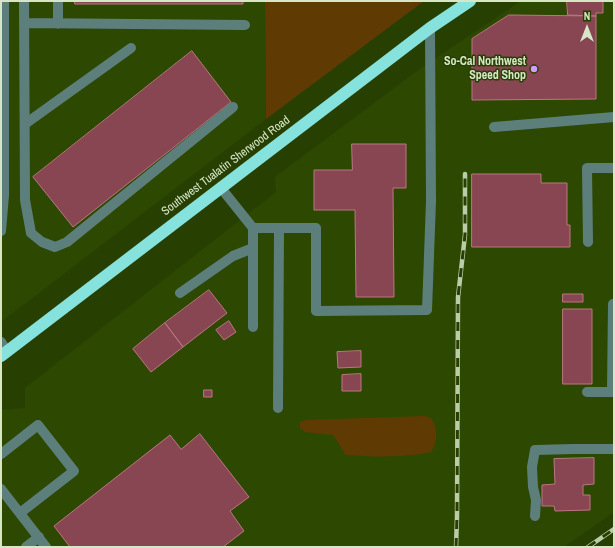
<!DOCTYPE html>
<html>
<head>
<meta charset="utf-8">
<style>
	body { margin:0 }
	#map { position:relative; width:615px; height:548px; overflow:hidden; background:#274002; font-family:"Archivo Narrow",sans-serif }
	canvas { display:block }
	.frame { position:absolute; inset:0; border:2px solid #d6e6c7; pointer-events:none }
	.north { position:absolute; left:567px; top:8px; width:40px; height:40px; -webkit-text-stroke:3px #274002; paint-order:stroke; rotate:0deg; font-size:11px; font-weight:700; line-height:16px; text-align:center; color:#d6e6c7 }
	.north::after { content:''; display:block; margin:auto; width:14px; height:18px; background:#d6e6c7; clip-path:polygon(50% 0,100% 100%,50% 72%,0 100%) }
</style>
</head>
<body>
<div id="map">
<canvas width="615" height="548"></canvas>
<div class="frame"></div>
<div class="north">N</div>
</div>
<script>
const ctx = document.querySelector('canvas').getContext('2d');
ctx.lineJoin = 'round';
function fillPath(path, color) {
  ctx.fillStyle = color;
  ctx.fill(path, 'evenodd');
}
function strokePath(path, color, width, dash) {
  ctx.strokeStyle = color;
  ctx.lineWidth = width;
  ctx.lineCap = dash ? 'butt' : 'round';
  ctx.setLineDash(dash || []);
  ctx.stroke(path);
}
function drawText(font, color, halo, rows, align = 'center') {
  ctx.font = font + ' "Archivo Narrow",sans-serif';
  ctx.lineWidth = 3;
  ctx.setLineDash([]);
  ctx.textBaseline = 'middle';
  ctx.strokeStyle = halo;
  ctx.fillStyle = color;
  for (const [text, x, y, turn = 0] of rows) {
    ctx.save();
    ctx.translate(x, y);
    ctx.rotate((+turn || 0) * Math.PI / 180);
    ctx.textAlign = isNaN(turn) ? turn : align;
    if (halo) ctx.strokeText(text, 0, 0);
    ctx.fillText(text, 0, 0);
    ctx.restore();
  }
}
const built = new Path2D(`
	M1 1H265L266 119 1 322Z
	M521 1H614V512L564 547H1V410L25 408V388L276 192 275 177 421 68Z`);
const green = new Path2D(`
	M265 1H424L266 119Z
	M425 416 431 418C438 428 438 442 431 452 403 458 374 457 346 455L333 435 305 432 300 428V422L307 420Z`);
const building = new Path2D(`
	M75 1H243V4H75Z
	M567 1H603V13H596V16L568 15Z
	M509 15 596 16V99L472 100V39Z
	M192 51 231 102 73 227 33 177Z
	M352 144H406V188H393L394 297H356L355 210H314V170H352Z
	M472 174H541V183H567V225H570V247H472Z
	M209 290 227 313 183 347 165 323Z
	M563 294H583V302H563Z
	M563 309H592V384H563Z
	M229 321 236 332 224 340 216 330Z
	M165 323 183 347 151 372 133 349Z
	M361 351V367L338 368 337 352Z
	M361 374V391H342V375Z
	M204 390H212V397H204Z
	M200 434 249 497 230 511 244 531 223 547H70L54 526 170 435 181 449Z
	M594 458V484L583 485V495H590V510L555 511 554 506H542V485L555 484 554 459Z`);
const minor = new Path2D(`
	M24 1 25 200 31 233 42 242 55 247 67 242 233 107
	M24 23 245 25
	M58 24V1
	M25 124 131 48
	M494 127 614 117
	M221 188 253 228V327
	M253 228H316V311L427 310 431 201 430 28
	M1 231 4 195V1
	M588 242 587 168H614
	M180 293 233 256 253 248
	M1 342 7 351
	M587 392H614
	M612 392 613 304
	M278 408 279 228
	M1 454 38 425 74 471 20 513
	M1 489 46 547
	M535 516 536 500 533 487 532 467 535 450 574 449H614
	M26 547 39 537`);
const highway = new Path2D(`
	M1 356 430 28 470 1`);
const rail = new Path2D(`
	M456 547 457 517 458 297 465 235V174
	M588 547 614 529`);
const markers = [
	[534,69,4,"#d49cfc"]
];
const poiNames = [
	["So-Cal Northwest",526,62],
	["Speed Shop",526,76]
];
const streetNames = [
	["Southwest Tualatin Sherwood Road",226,166,-37]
];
fillPath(built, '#2d4800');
fillPath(green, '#5f3b03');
fillPath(building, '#874651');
strokePath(building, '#bc7681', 1);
strokePath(minor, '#5c7f7c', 10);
strokePath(highway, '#86e2dc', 12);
strokePath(rail, '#bbcca8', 4.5);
strokePath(rail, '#274002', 3, [9]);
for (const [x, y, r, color] of markers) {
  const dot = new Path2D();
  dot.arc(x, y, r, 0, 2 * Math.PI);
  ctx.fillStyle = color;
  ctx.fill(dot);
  strokePath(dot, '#274002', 1.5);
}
drawText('bold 12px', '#d6e6c7', '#274002', poiNames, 'right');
drawText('12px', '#d6e6c7', '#274002', streetNames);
</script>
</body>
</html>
